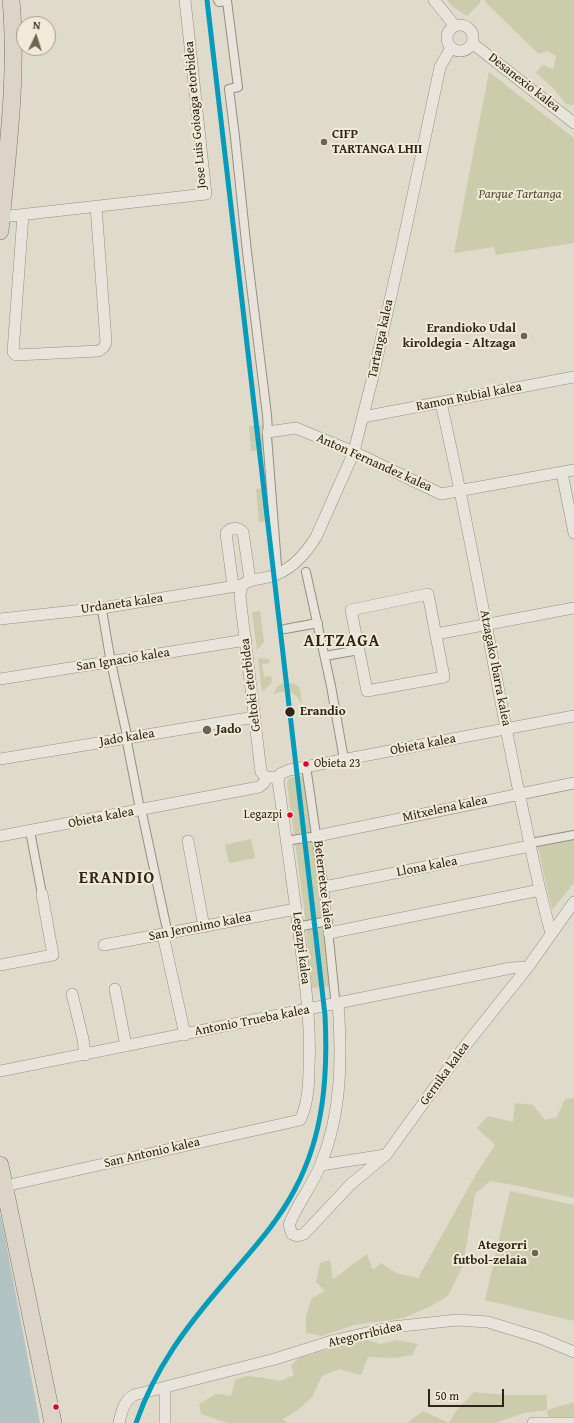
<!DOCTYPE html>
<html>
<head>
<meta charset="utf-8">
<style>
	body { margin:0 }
	#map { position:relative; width:574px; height:1423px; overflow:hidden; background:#e0daca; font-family:"Gentium Book Plus",serif }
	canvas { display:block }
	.north { position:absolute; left:16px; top:16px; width:40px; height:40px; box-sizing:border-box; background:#f1ead7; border:1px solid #a39b8a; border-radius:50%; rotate:4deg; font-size:11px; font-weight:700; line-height:16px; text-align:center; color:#2f2417 }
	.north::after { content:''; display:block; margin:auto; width:14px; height:18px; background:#6d6456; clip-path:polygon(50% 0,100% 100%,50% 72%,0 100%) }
	.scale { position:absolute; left:428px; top:1389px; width:76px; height:18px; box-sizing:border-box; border:2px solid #2f2417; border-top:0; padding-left:5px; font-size:12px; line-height:14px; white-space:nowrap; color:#2f2417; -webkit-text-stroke:3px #f1ead7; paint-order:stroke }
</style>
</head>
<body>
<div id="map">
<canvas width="574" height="1423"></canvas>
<div class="north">N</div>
<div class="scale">50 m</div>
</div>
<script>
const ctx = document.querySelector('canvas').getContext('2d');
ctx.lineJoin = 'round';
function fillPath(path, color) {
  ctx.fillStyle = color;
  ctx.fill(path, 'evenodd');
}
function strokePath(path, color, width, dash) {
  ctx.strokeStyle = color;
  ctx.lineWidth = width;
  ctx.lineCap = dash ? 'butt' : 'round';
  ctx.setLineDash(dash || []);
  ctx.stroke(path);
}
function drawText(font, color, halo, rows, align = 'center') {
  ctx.font = font + ' "Gentium Book Plus",serif';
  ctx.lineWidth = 4;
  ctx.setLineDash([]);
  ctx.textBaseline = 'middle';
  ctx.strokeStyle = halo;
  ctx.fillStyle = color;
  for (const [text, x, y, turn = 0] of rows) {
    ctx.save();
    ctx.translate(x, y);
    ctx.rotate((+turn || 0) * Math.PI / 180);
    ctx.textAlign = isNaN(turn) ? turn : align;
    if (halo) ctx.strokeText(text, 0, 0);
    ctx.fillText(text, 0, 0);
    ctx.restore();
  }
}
const green = new Path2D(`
	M447 0H480V3L467 16 453 7Z
	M485 0H574V105L566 104 552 87 536 73 542 65 553 69 556 56 547 51 539 54 485 2Z
	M489 72 574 138V243L496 255 494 247 454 253Z
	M263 425 265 450 251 451 249 426Z
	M266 488 270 521 259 522 256 489Z
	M260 611 264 642 257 650 252 612Z
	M258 658 269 659 270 663 262 664 264 677 271 676 272 683 262 692Z
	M283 683C304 683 300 690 302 706 301 704 300 700 298 698 291 690 281 690 273 695L277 687Z
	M305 775 333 986 312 988 304 908 287 784 288 779 290 778Z
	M574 835V883L552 910 537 843Z
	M251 839 255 858 229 863 225 845Z
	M574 1098V1198L514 1185 490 1181 475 1194 463 1265 448 1296 429 1307 404 1318 354 1325 322 1336 306 1333V1316L312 1298 325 1291 316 1282 320 1263 330 1260 333 1279 367 1254 373 1270 381 1263 396 1273 418 1278 475 1176 495 1145 477 1128 488 1116 513 1122 515 1103 533 1105 545 1120 557 1117 565 1099Z
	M510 1191 574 1205V1321L485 1300Z
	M365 1339 380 1344 396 1340 418 1344 412 1355 393 1358 368 1357 361 1375 339 1369 322 1376 312 1397 298 1410 283 1419 287 1423H228L201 1414 199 1404 216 1394 231 1396 235 1380 247 1376 265 1378 280 1381 294 1375 291 1365 301 1357Z
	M474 1392 505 1395H547V1410L574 1402V1423H549L547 1410 524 1413 495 1423H407L423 1411 449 1423 456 1411Z`);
const water = new Path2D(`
	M0 1214 4 1232 40 1423H0Z`);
const pedestrian = new Path2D(`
	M218 0 219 2 227 1 238 87 229 89 235 137 247 252 267 415 268 432 267 436 277 566
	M306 572 331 686 343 754
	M102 610 110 657
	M285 629 318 623
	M325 656 359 650
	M112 667 126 731
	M127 742 139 804
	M307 773 324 890 335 998
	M142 813 166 925
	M30 831 42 894
	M292 840 317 836
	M536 842 574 835
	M302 926 328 921`);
const minor = new Path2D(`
	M434 0 455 26
	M447 38a13 13 0 1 1 26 0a13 13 0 1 1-26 0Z
	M472 43 574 123
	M23 215 13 352 16 355 98 351C103 349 105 347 106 342L96 206
	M1 217 206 194 185 0
	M441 403C470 529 491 656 517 783 528 833 537 884 551 933
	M363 417 574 377
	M268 432 296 428 354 452 441 494 574 470
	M562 473 574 533
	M233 586 226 533C231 527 237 527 243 532L250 580
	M428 594 444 677 367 691 351 610Z
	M0 619 102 608 242 585C250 579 260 579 269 577 291 571 305 555 316 537L354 452 356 443 373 376 403 242 440 67 451 48
	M436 634 574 608
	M0 679 246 640
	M0 759 255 717
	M278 781 280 774 289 770 574 716
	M0 836 259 787 264 783 267 777
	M317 836 574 783
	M188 841 204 927
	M324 887 530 846
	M329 933 540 890
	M163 935 185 1035
	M104 945 296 909
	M0 965 53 955 42 894
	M115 989 126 1046
	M72 994 83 1039 85 1055
	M338 1003C342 1058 342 1114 320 1166 312 1186 297 1204 289 1225L292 1234 297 1236 304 1234 351 1184 386 1155 461 1051 528 967 574 902
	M0 1071 511 968 528 967
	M321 1165 385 1155
	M5 1186 300 1120C308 1105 309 1084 309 1067 311 1027 306 988 301 949 294 893 286 837 278 781L274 777C268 778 264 777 261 772L241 605 240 595 242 585
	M119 1423C121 1413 124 1400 134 1395L275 1359 332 1341 392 1327 457 1320 488 1322 540 1338 574 1352
	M165 1423V1387
	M533 1423H574`);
const primary = new Path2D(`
	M0 231C7 155 18 77 11 0
	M0 1165 53 1423`);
const metro1 = new Path2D(`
	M136 1423C155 1368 186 1327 224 1283 249 1253 277 1224 295 1189 324 1135 328 1075 325 1015L207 0`);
const markers = [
	[324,142,4,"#6d6456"],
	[524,336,4,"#6d6456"],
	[290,712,5.5,"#2f2417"],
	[207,730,5,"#6d6456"],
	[306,764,3.5,"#e4002b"],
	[290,815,3.5,"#e4002b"],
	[535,1253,4,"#6d6456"],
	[56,1407,3.5,"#e4002b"]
];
const busNames = [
	["Obieta 23",314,764],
	["Legazpi",282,815,"right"]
];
const streetNames = [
	["Desanexio kalea",524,83,38],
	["Jose Luis Goioaga etorbidea",196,115,-95],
	["Tartanga kalea",381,339,-78],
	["Ramon Rubial kalea",469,397,-11],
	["Anton Fernandez kalea",374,463,24],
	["Urdaneta kalea",122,604,-8],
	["San Ignacio kalea",123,660,-9],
	["Atzagako Ibarra kalea",495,668,79],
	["Geltoki etorbidea",251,685,-97],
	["Jado kalea",127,738,-9],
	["Obieta kalea",423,745,-11],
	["Mitxelena kalea",445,809,-12],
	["Obieta kalea",101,818,-11],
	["Llona kalea",427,867,-11],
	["Beterretxe kalea",323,885,83],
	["San Jeronimo kalea",200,927,-11],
	["Legazpi kalea",301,948,83],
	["Antonio Trueba kalea",252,1021,-11],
	["Gernika kalea",445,1074,-54],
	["San Antonio kalea",152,1153,-13],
	["Ategorribidea",365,1335,-13]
];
const poiNames = [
	["CIFP",332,135],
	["TARTANGA LHII",332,150],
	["Erandioko Udal",516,329,"right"],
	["kiroldegia - Altzaga",516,344,"right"],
	["Jado",216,730],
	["Ategorri",527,1246,"right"],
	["futbol-zelaia",527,1261,"right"]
];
const parkNames = [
	["Parque Tartanga",520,195]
];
const stopNames = [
	["Erandio",300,712]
];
const districtNames = [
	["ALTZAGA",342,642],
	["ERANDIO",117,879]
];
fillPath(green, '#caccab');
fillPath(water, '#b1c3c2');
strokePath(pedestrian, '#948f84', 10);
strokePath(minor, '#948f84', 12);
strokePath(primary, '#7a756c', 18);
strokePath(pedestrian, '#e8e4dc', 8);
strokePath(minor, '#e8e4dc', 11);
strokePath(primary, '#dbd4c7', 17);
strokePath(metro1, '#059cbc', 5);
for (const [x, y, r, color] of markers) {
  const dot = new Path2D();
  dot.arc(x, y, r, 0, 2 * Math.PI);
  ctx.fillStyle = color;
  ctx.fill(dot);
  strokePath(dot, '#f1ead7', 1.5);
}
drawText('12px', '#2f2417', '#f1ead7', busNames, 'left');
drawText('13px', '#2f2417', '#f1ead7', streetNames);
drawText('bold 13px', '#2f2417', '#f1ead7', poiNames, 'left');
drawText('italic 13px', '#514b36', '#f1ead7', parkNames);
drawText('bold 13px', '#2f2417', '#f1ead7', stopNames, 'left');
ctx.letterSpacing = '1px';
drawText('bold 17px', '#2f2417', '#f1ead7', districtNames);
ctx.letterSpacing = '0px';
</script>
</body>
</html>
